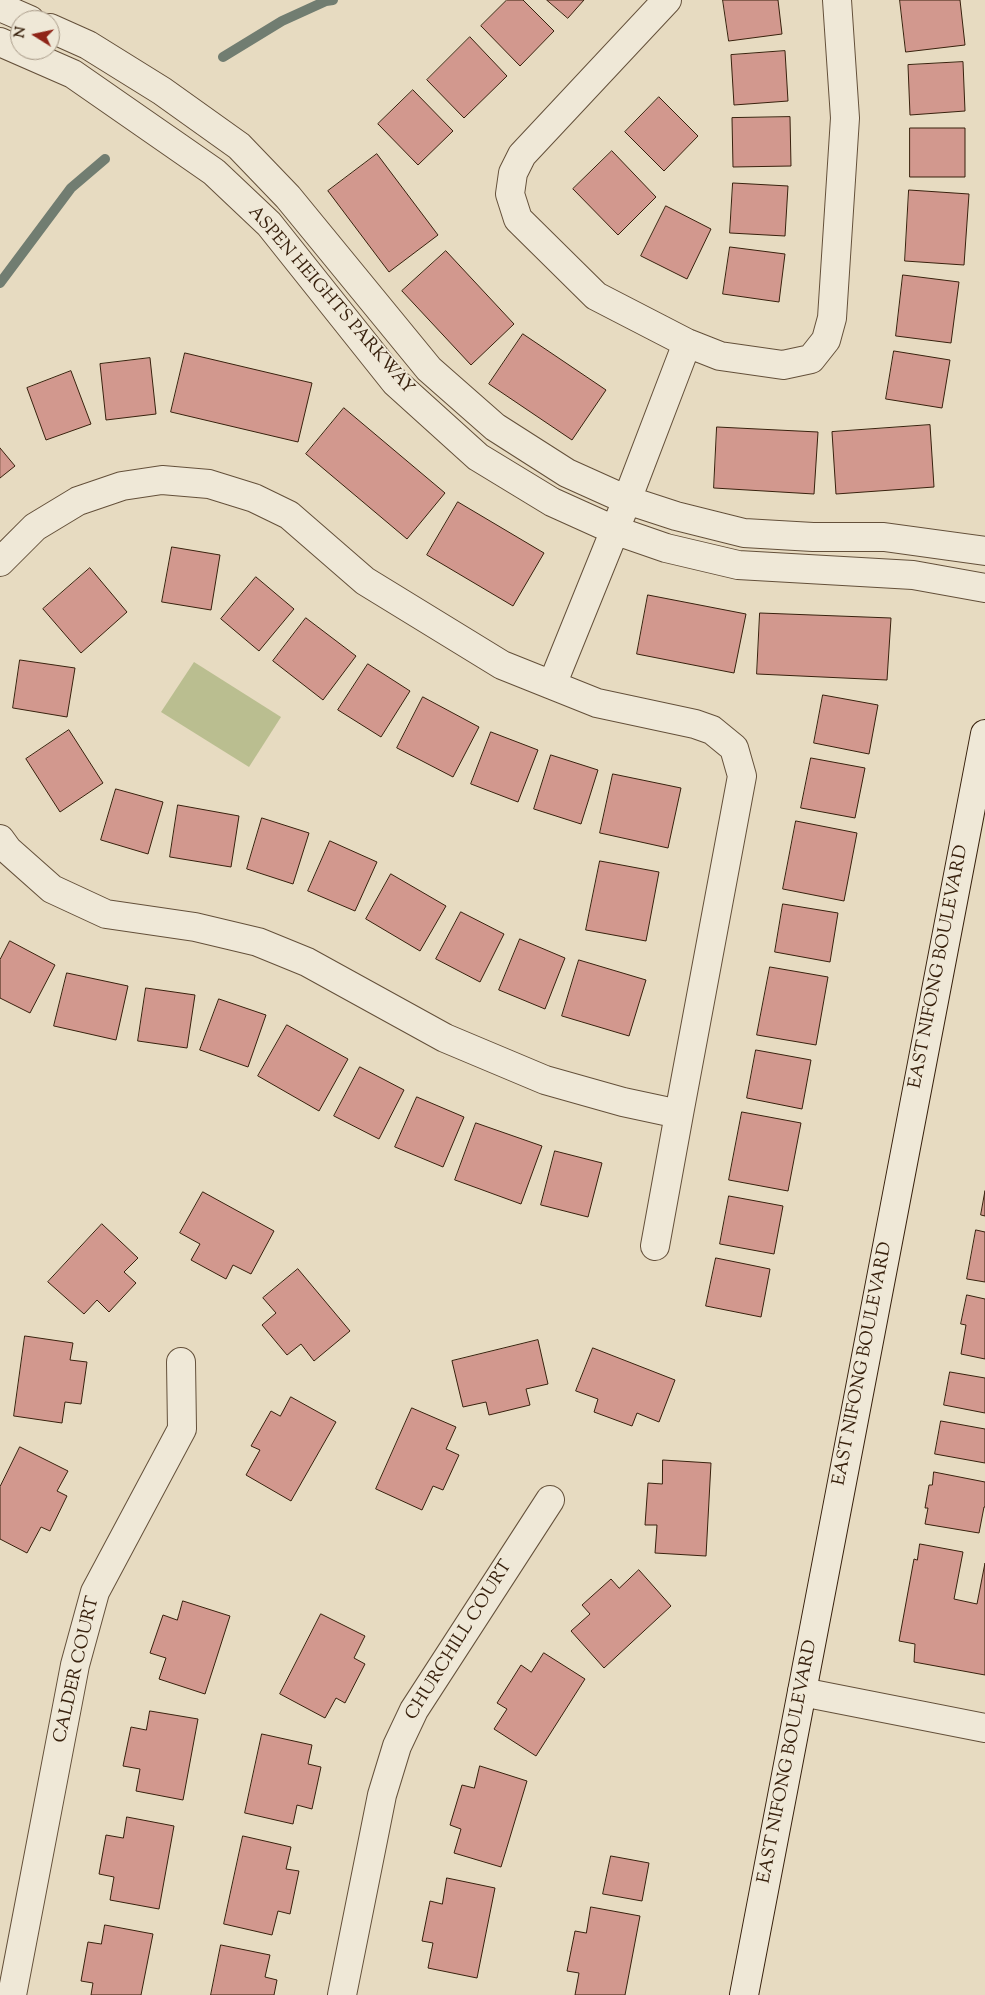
<!DOCTYPE html>
<html>
<head>
<meta charset="utf-8">
<style>
	body { margin:0 }
	#map { position:relative; width:985px; height:1995px; overflow:hidden; background:#e7dbc1; font-family:"Sorts Mill Goudy",serif }
	canvas { display:block }
	.north { position:absolute; left:10px; top:10px; width:50px; height:50px; box-sizing:border-box; background:#efe8d7; border:1px solid #a69886; border-radius:50%; rotate:280deg; font-size:14px; font-weight:700; line-height:20px; text-align:center; color:#38210d }
	.north::after { content:''; display:block; margin:auto; width:18px; height:22px; background:#8f2418; clip-path:polygon(50% 0,100% 100%,50% 72%,0 100%) }
</style>
</head>
<body>
<div id="map">
<canvas width="985" height="1995"></canvas>
<div class="north">N</div>
</div>
<script>
const ctx = document.querySelector('canvas').getContext('2d');
ctx.lineJoin = 'round';
function fillPath(path, color) {
  ctx.fillStyle = color;
  ctx.fill(path, 'evenodd');
}
function strokePath(path, color, width, dash) {
  ctx.strokeStyle = color;
  ctx.lineWidth = width;
  ctx.lineCap = dash ? 'butt' : 'round';
  ctx.setLineDash(dash || []);
  ctx.stroke(path);
}
function drawText(font, color, halo, rows, align = 'center') {
  ctx.font = font + ' "Sorts Mill Goudy",serif';
  ctx.lineWidth = 4;
  ctx.setLineDash([]);
  ctx.textBaseline = 'middle';
  ctx.strokeStyle = halo;
  ctx.fillStyle = color;
  for (const [text, x, y, turn = 0] of rows) {
    ctx.save();
    ctx.translate(x, y);
    ctx.rotate((+turn || 0) * Math.PI / 180);
    ctx.textAlign = isNaN(turn) ? turn : align;
    if (halo) ctx.strokeText(text, 0, 0);
    ctx.fillText(text, 0, 0);
    ctx.restore();
  }
}
const green = new Path2D(`
	M194 662 281 717 249 767 161 712Z`);
const stream = new Path2D(`
	M223 57 282 21 326 1 333 0
	M0 283 71 188 105 159`);
const building = new Path2D(`
	M507 0H523L554 31 520 66 481 26Z
	M547 0H584L568 18Z
	M723 0H778L782 34 729 41Z
	M900 0H960L965 45 906 52Z
	M470 37 507 76 464 118 427 80Z
	M785 51 788 101 734 105 731 55Z
	M963 62 965 111 910 115 908 65Z
	M413 90 453 131 418 165 378 124Z
	M659 97 698 136 664 171 625 132Z
	M790 117 791 166 733 167 732 118Z
	M910 128H965V177H910Z
	M612 151 656 197 618 235 573 189Z
	M377 154 438 235 389 272 328 191Z
	M733 183 788 186 785 236 730 233Z
	M909 190 969 194 964 265 905 261Z
	M666 206 711 229 687 279 641 256Z
	M730 247 785 254 779 302 723 294Z
	M446 251 514 324 471 365 402 291Z
	M903 275 959 282 951 343 896 336Z
	M523 334 606 390 572 440 489 384Z
	M894 351 950 360 942 408 886 399Z
	M185 353 312 383 298 442 171 412Z
	M150 358 156 414 106 420 100 364Z
	M71 371 91 424 46 440 27 388Z
	M344 408 445 493 407 539 306 454Z
	M930 425 934 487 836 494 832 432Z
	M717 427 818 432 814 494 714 488Z
	M0 448 15 466 0 478Z
	M458 502 544 553 513 606 427 555Z
	M172 547 220 555 211 610 162 602Z
	M90 568 127 612 81 653 43 609Z
	M256 577 294 609 259 651 221 619Z
	M648 595 746 614 734 673 637 654Z
	M760 613 891 618 887 680 757 674Z
	M306 618 356 656 323 700 273 661Z
	M20 660 75 668 67 717 13 708Z
	M368 664 410 691 381 737 338 710Z
	M823 695 878 705 869 754 814 743Z
	M423 697 479 727 453 777 397 748Z
	M69 730 103 783 60 812 26 759Z
	M491 732 538 750 518 802 471 784Z
	M551 755 598 770 581 824 534 809Z
	M811 758 865 768 855 818 801 808Z
	M613 774 681 788 668 848 600 833Z
	M116 789 163 802 148 854 101 840Z
	M178 805 239 816 231 867 170 857Z
	M262 818 309 833 293 884 247 869Z
	M796 821 857 833 844 901 783 889Z
	M330 841 377 862 355 911 308 891Z
	M600 861 659 872 646 941 586 930Z
	M391 874 446 906 420 951 366 919Z
	M783 904 838 913 830 962 775 952Z
	M461 912 504 934 480 982 436 959Z
	M520 939 565 958 545 1009 499 990Z
	M10 941 55 965 30 1013 0 998V960Z
	M579 960 646 980 629 1036 562 1016Z
	M770 967 828 977 816 1045 757 1035Z
	M67 973 128 986 116 1040 54 1026Z
	M146 988 195 995 187 1048 138 1041Z
	M219 999 266 1015 248 1067 200 1050Z
	M287 1025 348 1059 319 1111 258 1076Z
	M756 1050 811 1060 802 1109 747 1098Z
	M360 1067 404 1090 379 1139 334 1116Z
	M417 1097 464 1117 443 1167 395 1147Z
	M742 1112 801 1123 788 1191 729 1180Z
	M476 1123 542 1146 521 1204 455 1180Z
	M555 1151 602 1163 588 1217 541 1205Z
	M985 1191V1216L981 1215Z
	M203 1192 274 1231 251 1274 233 1265 226 1279 191 1260 200 1244 180 1233Z
	M729 1196 783 1206 774 1254 720 1244Z
	M102 1224 138 1258 124 1272 136 1283 109 1312 97 1300 84 1314 48 1282Z
	M976 1230 985 1232V1282L967 1279Z
	M716 1258 770 1269 761 1317 706 1306Z
	M298 1269 350 1331 314 1361 301 1344 287 1355 262 1325 276 1313 263 1298Z
	M967 1295 985 1299V1359L961 1354 966 1325 961 1324Z
	M25 1336 73 1343 70 1360 87 1362 81 1404 65 1402 62 1423 14 1416Z
	M538 1340 548 1384 526 1389 530 1405 489 1415 486 1402 463 1407 452 1361Z
	M593 1348 675 1380 659 1422 637 1413 632 1426 594 1412 598 1399 576 1391Z
	M950 1372 985 1378V1413L944 1405Z
	M291 1397 336 1422 291 1501 246 1475 260 1450 251 1446 271 1411 280 1416Z
	M412 1408 456 1427 446 1449 459 1455 443 1490 433 1486 422 1510 376 1489Z
	M941 1421 985 1429V1463L935 1454Z
	M20 1447 68 1471 57 1491 67 1496 50 1531 41 1527 27 1553 0 1539V1487Z
	M663 1460 711 1463 706 1556 655 1553 657 1525H645L648 1483 662 1484Z
	M934 1472 985 1482V1507H984L979 1533 925 1524 928 1508H925L929 1485H932Z
	M920 1544 963 1552 954 1599 977 1604 985 1563V1675L914 1662 915 1644 899 1641 914 1559 917 1560Z
	M639 1570 671 1606 604 1668 571 1631 590 1614 582 1605 611 1579 619 1588Z
	M183 1601 230 1616 205 1694 159 1679 166 1658 150 1653 163 1615 177 1620Z
	M321 1614 365 1636 354 1658 365 1664 345 1703 336 1698 325 1718 280 1694Z
	M544 1653 585 1679 536 1756 494 1729 507 1709 497 1703 521 1665 531 1672Z
	M150 1711 198 1719 183 1800 136 1791 140 1769 123 1766 131 1727 146 1730Z
	M262 1734 312 1745 308 1764 321 1767 312 1809 297 1805 293 1824 245 1813Z
	M480 1766 527 1781 501 1867 454 1853 461 1829 450 1825 462 1785 474 1788Z
	M127 1817 174 1826 159 1909 110 1900 114 1877 99 1874 106 1835 123 1838Z
	M243 1836 291 1847 286 1869 299 1871 290 1914 278 1911 272 1935 224 1924Z
	M611 1856 649 1863 642 1901 603 1894Z
	M447 1878 495 1888 477 1978 428 1968 433 1943 422 1941 430 1901 442 1904Z
	M591 1907 640 1916 625 1995H575L579 1973 567 1971 575 1931 586 1933Z
	M105 1925 153 1934 141 1995H91L93 1983 81 1981 88 1942 101 1944Z
	M221 1945 270 1955 265 1977 277 1980 274 1995H211Z`);
const street = new Path2D(`
	M667 0 522 155 513 173 510 194 518 219 596 296 687 343 720 356 783 365 811 359 826 340 832 318 845 118 837 0
	M0 7 30 20
	M50 28 88 45 162 91 239 146 288 197 429 369 495 427 567 473 627 500 676 516 744 533 813 537H884L985 551
	M0 42 73 74 214 172 269 224 395 382 478 457 552 502 614 530 666 548 738 565 913 575 985 588
	M0 562 35 527 78 501 122 486 162 480 209 484 254 498 289 515 365 581 502 665 597 703 695 724 712 730 734 748 742 776 679 1114 623 1102 545 1080 445 1038 307 962 258 942 195 927 106 914 52 889 8 850 0 839
	M552 685 627 500 687 343
	M655 1246 679 1114
	M802 1692 985 1728
	M12 1995 75 1665 95 1592 182 1429 181 1362
	M342 1995 382 1795 397 1746 414 1710 550 1500`);
const secondary = new Path2D(`
	M744 1995 985 734`);
const streetNames = [
	["ASPEN HEIGHTS PARKWAY",330,301,49],
	["EAST NIFONG BOULEVARD",940,967,-79],
	["EAST NIFONG BOULEVARD",864,1364,-79],
	["CHURCHILL COURT",460,1641,-58],
	["CALDER COURT",78,1670,-77],
	["EAST NIFONG BOULEVARD",789,1762,-79]
];
fillPath(green, '#babe90');
strokePath(stream, '#717d71', 10);
fillPath(building, '#d2988e');
strokePath(building, '#38210d', 1);
strokePath(street, '#64503a', 30);
strokePath(secondary, '#38210d', 30);
strokePath(street, '#efe8d7', 28);
strokePath(secondary, '#efe8d7', 28);
drawText('18px', '#38210d', '#efe8d7', streetNames);
</script>
</body>
</html>
